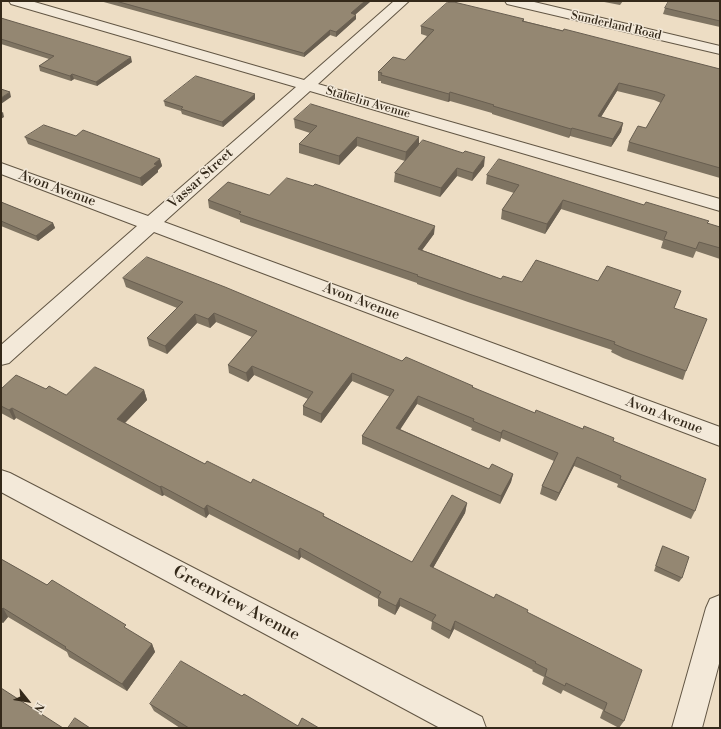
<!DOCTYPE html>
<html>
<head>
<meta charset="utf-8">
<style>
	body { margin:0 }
	#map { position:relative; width:721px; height:729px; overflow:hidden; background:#edddc4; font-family:"Libre Bodoni",serif }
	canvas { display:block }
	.frame { position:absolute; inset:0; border:2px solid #34291a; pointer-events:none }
	.north { position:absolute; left:8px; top:681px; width:40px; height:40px; -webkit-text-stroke:3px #f3e9d9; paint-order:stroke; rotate:120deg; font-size:11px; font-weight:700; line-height:16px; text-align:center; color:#34291a }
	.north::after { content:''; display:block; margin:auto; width:14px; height:18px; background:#34291a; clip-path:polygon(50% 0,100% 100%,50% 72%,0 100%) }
</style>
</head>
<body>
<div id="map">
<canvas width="721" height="729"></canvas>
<div class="frame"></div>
<div class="north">N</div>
</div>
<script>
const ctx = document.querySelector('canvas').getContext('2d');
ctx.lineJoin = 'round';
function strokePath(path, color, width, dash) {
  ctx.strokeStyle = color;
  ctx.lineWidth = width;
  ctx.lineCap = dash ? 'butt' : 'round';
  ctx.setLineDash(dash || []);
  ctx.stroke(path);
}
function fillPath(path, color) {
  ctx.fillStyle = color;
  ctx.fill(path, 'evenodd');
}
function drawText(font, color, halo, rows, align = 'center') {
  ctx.font = font + ' "Libre Bodoni",serif';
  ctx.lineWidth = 3;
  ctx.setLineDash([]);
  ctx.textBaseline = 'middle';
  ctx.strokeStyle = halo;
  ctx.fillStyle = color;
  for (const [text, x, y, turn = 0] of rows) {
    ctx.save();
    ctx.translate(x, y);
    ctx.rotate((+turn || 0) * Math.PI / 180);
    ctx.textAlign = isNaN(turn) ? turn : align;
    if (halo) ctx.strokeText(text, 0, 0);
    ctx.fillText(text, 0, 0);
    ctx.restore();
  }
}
const street = new Path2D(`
	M9 1H31L304 80 394 1H409L318 84 720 199V211L310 91 164 222 720 427V446L154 232 9 363 1 365V345L137 226 1 174V163L148 216 296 87 11 4Z
	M505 1H530L720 46V54L507 4Z
	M1 470 10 473 482 717 486 728H440L1 492Z
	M720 595V660L702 728H672L706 608 710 599Z`);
const wall = new Path2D(`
	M100 1H371L355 15 356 19 336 37 330 35 304 57Z
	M599 1H623L620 5Z
	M720 1V27L663 14 665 8Z
	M1 18 132 62 97 86 74 79 71 81 40 71 39 66 49 59 1 44Z
	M524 19V21L720 69V178L627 151 629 142 646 128 661 103 654 100 617 91 601 117 623 123 621 132 611 147 570 136 569 138 492 114V113L450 101 448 102 381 83V81H378V72L405 60 427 36 421 34V26Z
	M255 94V99L223 127 182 114 181 111 165 106 164 101Z
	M294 119 419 137V145L484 166 472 181 457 176 440 197 394 182 395 173 405 161 357 146 339 165 299 153V144L310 133 295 128Z
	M25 137 160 159 162 166 158 170V172L142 186 28 144Z
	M487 175 644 205 720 227V259L696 251 693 258 661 248 663 241 561 209 545 234 501 219 502 210 514 193 486 184Z
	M269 195 434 234 422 250 501 279 674 308 686 371 683 380 623 358 611 352 612 350 468 302 417 284V283L240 222V220L209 208 208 200Z
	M1 202 53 223 55 228 38 241 1 226Z
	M123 278 402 361 473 386V388L535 413 613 441 695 511 691 519 617 487 618 484 574 466 556 501 540 494 542 486 554 461 501 438 500 442 471 430 472 428 417 404 400 429 489 469 513 474 511 482 500 504 362 444V436L390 397 352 381 321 423 303 415V406L308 399 254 375 248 382 229 373 228 365 252 337 216 322 210 328 197 323 167 354 149 346 147 338 177 308 126 287Z
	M1 389H46L66 395 144 390 147 400 125 423 205 464 251 483 324 516 412 562 467 503 465 513 433 568 494 598 527 612 624 721 619 728 600 718 603 710 563 690 561 694 542 684 544 677 532 671 533 670 454 629 449 639 431 629 432 622 400 606 395 615 378 606V599L301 557 299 560 209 514 206 518 164 495 162 496 16 418 14 420 1 413Z
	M663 546 682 578 679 582 654 571 661 550Z
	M1 559 47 585 128 630 152 644 155 652 127 691 69 657 67 652 8 617 3 623 1 622Z
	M242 696 298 726 319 728H180L154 711 150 704Z`);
const shadedWall = new Path2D(`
	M365 1H371L351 18V13Z
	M356 15V19L336 37V32Z
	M330 30V35L304 57V53Z
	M131 57 132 62 97 86 96 82Z
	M72 74 74 79 71 81 70 76Z
	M619 83 617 91 596 125 598 116Z
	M10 92 11 97 1 104V98Z
	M450 92V101L448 102 449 94Z
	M255 94V99L223 127 222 122Z
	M3 112 4 117 1 119V113Z
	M623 123 621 132 611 147 613 139Z
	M572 128 570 136 569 138 571 129Z
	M357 137V146L339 165V156Z
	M419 137V146L405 161 406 152Z
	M485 157 484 166 472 181 473 173Z
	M160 159 162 166 158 170V172L142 186 140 178 154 164Z
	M457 168V176L440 197 441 188Z
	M563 200 561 209 545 234 547 224Z
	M53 223 55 228 38 241 36 236Z
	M435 226 434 234 417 257 418 249Z
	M214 313 216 322 210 328 208 319Z
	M195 314 197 323 167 354 165 346Z
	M252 366 254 375 248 382 246 373Z
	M352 373V381L321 423V414Z
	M144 390 147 400 120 428 117 419Z
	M418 396 417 404 396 436V428Z
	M12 408 16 418 14 420 9 410Z
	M503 430 500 442 501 433Z
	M577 457 574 466 556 501 559 493Z
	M513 474 511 482 500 504 501 496Z
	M161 486 164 495 162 496 160 487Z
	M467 503 465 513 429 575 430 566Z
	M207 505 209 514 206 518 204 509Z
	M300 548 301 557 299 560 298 552Z
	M400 598V606L395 615 396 606Z
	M3 608 8 617 3 623 1 620V610Z
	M455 621 454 629 449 639 451 631Z
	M152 644 155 652 127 691 122 684Z`);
const building = new Path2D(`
	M116 1H365L351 13 356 15 336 32 330 30 304 53Z
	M669 1H720V21L665 8Z
	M448 2H454L524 19 522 21 563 31 564 29 720 69V168L629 142 638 126 646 128 665 95 657 92 619 83 598 116 623 123 613 139 572 128 571 129 493 106 494 105 450 92 449 94 381 75 382 73 378 72 393 57 405 60 434 30 421 26Z
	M1 18 131 57 96 82 72 74 70 76 39 66 54 56 1 39Z
	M196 76 255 94 222 122 181 109 183 107 164 101Z
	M1 89 10 92 1 98Z
	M311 104 419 137 406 152 357 137 339 156 299 144 317 126 294 119Z
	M44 125 76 136 83 130 160 159 154 164 157 165 140 178 25 137Z
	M423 140 463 153 465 151 485 157 473 173 457 168 441 188 395 173Z
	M499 159 644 205 646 202 709 221 707 223 720 227V248L699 242 696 249 664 239 667 232 563 200 547 224 502 210 519 185 487 175Z
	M287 178 313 186 315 184 435 226 418 249 501 279 503 276 522 282 536 260 598 281 607 266 681 291 674 308 707 319 686 371 626 349 614 344 615 342 469 294 417 276 418 275 239 214 241 212 208 200 228 182 269 195Z
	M1 202 53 223 36 236 1 221Z
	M147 257 225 287 402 361 406 357 473 386 472 387 535 413 536 410 583 429 584 426 614 438 613 441 706 479 695 511 620 479 621 476 577 457 559 493 542 486 558 453 503 430 501 433 473 421 474 419 418 396 396 428 489 469 492 464 513 474 501 496 362 436 394 390 352 373 321 414 303 406 313 392 252 366 246 373 228 365 257 331 214 313 208 319 195 314 165 346 147 338 183 302 123 278Z
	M95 367 144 390 117 419 205 464 207 461 251 483 253 479 324 514 323 516 412 562 452 495 467 503 430 566 494 598 496 594 528 610 527 612 642 670 624 721 604 711 607 703 566 683 565 686 545 676 547 669 535 663 536 662 455 621 451 631 432 621 436 615 400 598 396 606 378 597 381 592 300 548 298 552 207 505 204 509 161 486 160 487 12 408 9 410 1 406V389L16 375 46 389 49 386 66 395Z
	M663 546 689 557 682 578 656 566Z
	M1 559 47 585 52 580 126 625 124 627 152 644 122 684 65 648 66 647 3 608 1 610Z
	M181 661 242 696 244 694 298 726 302 718 319 728H195L194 727 193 728H189L150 704Z
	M1 688 63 728H1Z
	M75 718 90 728H68Z`);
const farStreetnames = [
	["Sunderland Road",616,26,13],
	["Stahelin Avenue",368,103,16]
];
const streetNames = [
	["Vassar Street",201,179,-42],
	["Avon Avenue",57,189,20],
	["Avon Avenue",361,302,21],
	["Avon Avenue",664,416,21]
];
const nearStreetnames = [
	["Greenview Avenue",236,604,28]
];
strokePath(street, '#625644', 2);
fillPath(street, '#f3e9d9');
fillPath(wall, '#7f7462');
fillPath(shadedWall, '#685e50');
fillPath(building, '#948772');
strokePath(building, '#685e50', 1);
drawText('12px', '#34291a', '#f3e9d9', farStreetnames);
drawText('14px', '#34291a', '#f3e9d9', streetNames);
drawText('17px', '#34291a', '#f3e9d9', nearStreetnames);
</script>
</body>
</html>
